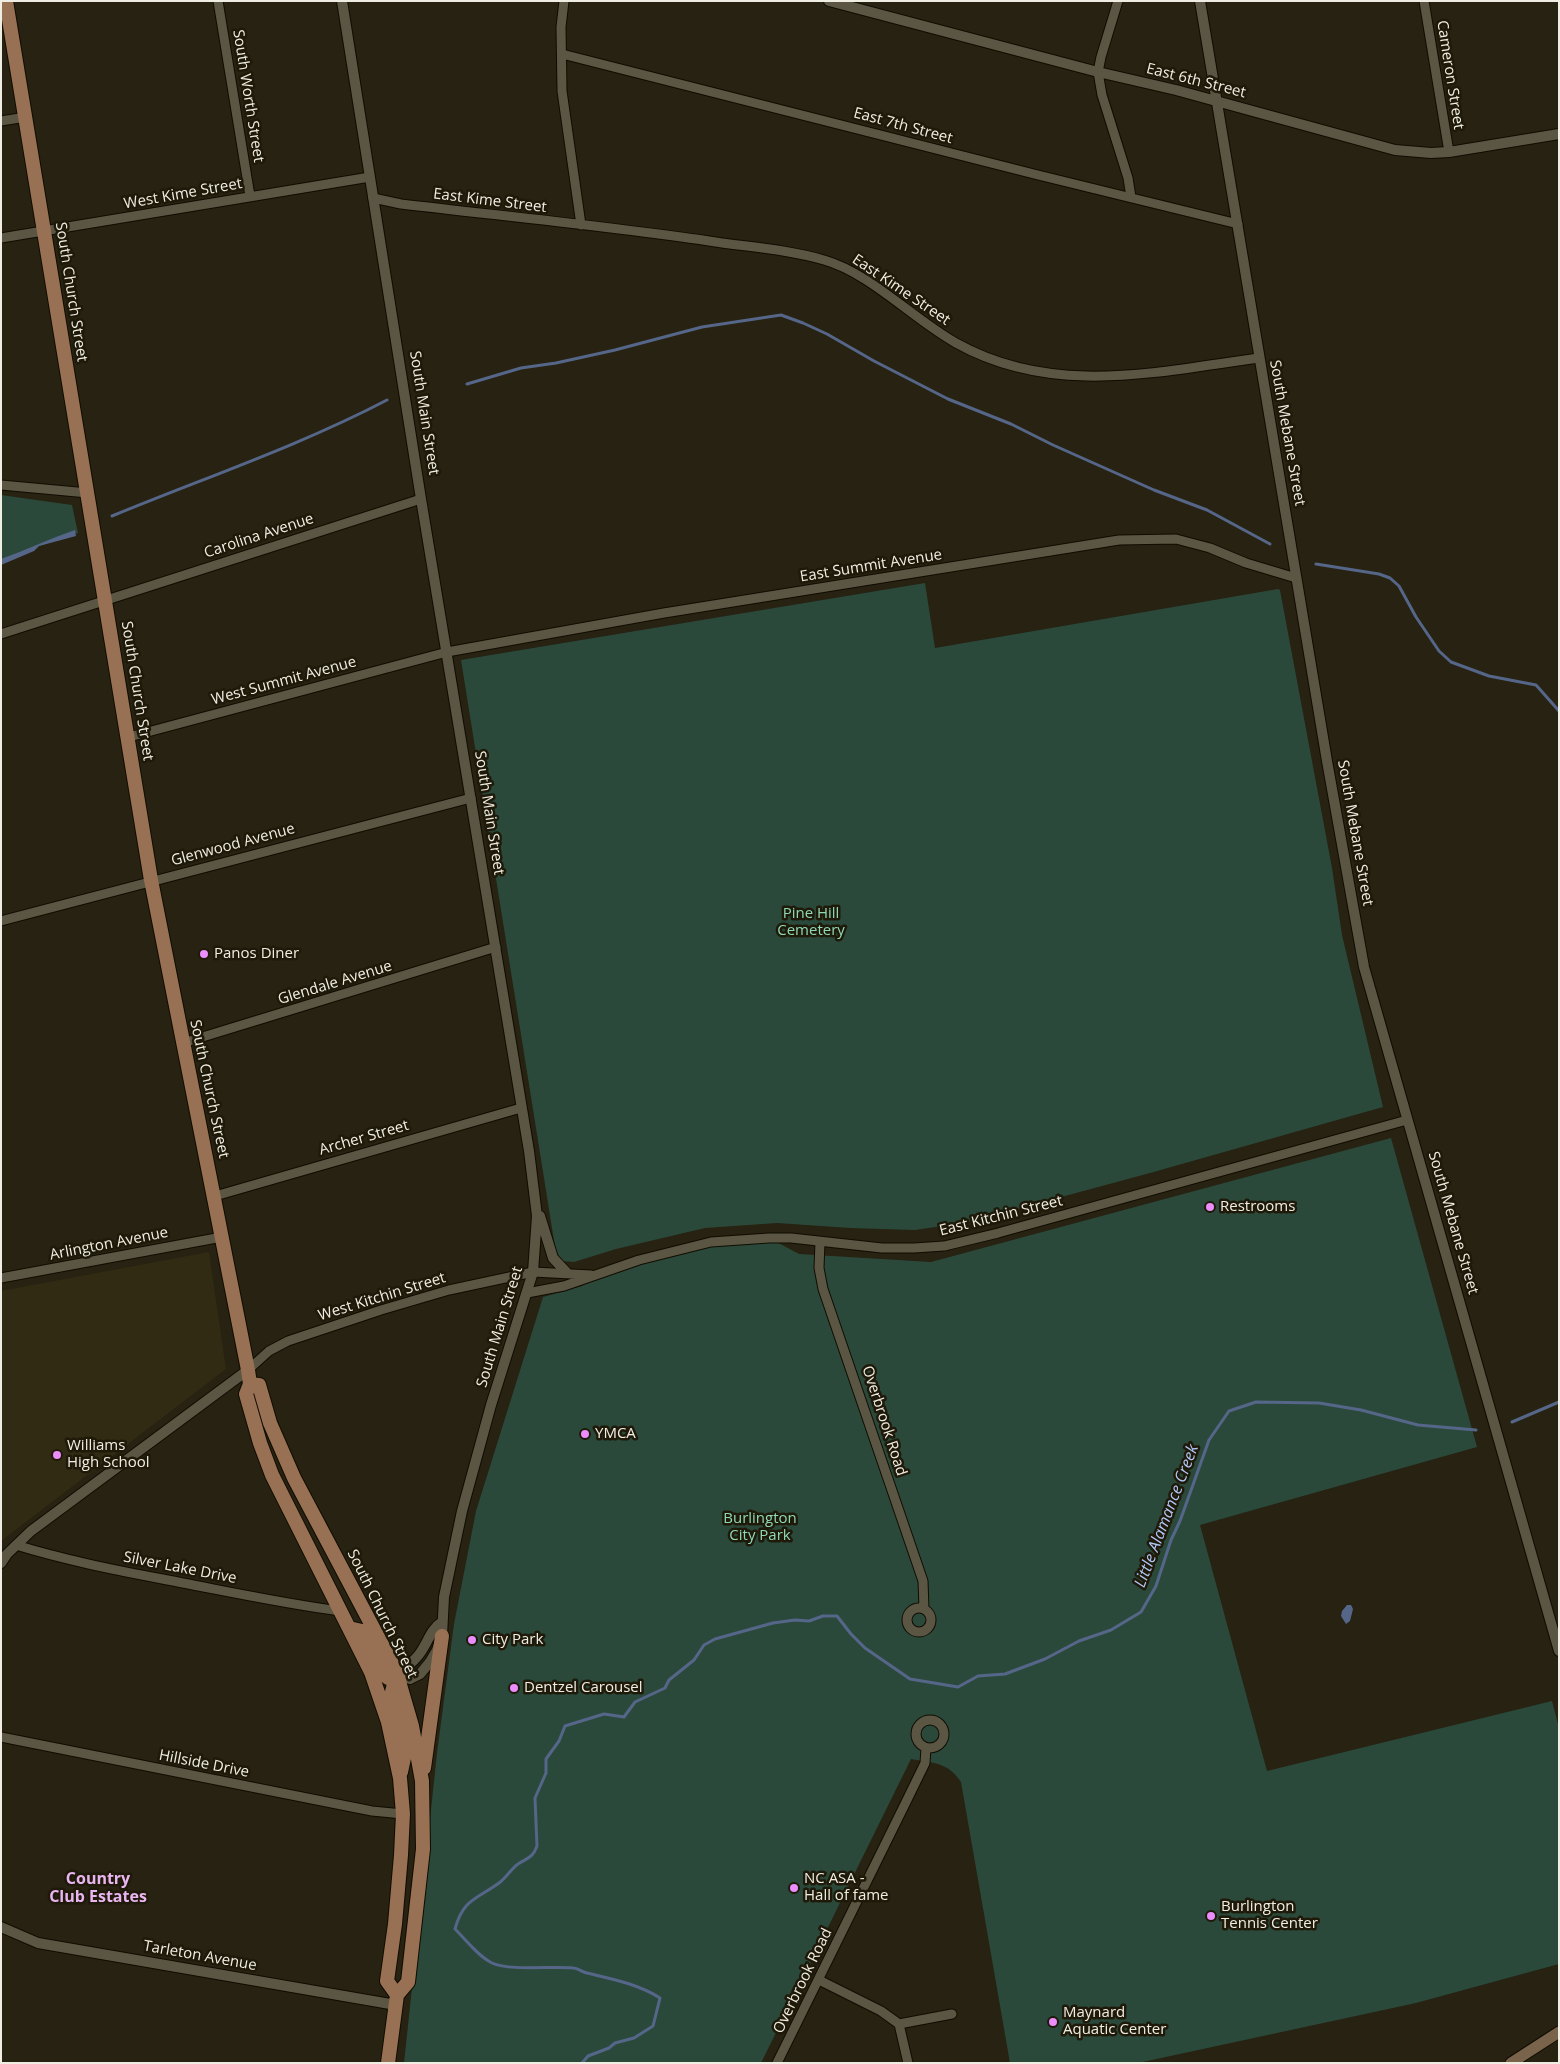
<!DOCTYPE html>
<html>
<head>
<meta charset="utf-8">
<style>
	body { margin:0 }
	#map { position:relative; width:1560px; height:2064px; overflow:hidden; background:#272211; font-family:"Open Sans",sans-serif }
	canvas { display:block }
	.frame { position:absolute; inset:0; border:2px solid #f0ede2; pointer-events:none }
</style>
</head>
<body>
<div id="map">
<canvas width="1560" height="2064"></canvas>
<div class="frame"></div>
</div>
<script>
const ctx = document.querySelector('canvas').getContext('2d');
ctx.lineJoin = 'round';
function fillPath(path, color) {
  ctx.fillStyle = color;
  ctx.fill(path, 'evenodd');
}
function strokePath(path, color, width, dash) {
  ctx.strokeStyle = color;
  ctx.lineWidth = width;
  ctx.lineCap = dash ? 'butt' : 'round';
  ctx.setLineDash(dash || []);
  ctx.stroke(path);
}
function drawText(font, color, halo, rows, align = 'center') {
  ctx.font = font + ' "Open Sans",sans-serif';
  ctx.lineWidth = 5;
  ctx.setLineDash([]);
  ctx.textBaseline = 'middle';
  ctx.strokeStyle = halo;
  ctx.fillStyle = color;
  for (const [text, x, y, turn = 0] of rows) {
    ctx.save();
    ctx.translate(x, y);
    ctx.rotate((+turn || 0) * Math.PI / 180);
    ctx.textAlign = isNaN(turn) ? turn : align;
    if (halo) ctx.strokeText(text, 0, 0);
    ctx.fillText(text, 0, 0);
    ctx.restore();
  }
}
const built = new Path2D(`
	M209 1252 226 1369 1 1541V1291Z`);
const green = new Path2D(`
	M1 495 72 505 78 533 31 549 1 562Z
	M925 583 935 648 1278 589 1280 590 1332 868 1342 935 1383 1107 1150 1173 969 1222 915 1230 850 1228 777 1223 705 1228 616 1249 574 1262 563 1261 556 1253 461 660Z
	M1391 1138 1477 1447 1200 1525 1267 1771 1552 1701 1559 1728V1964L1416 2003 1138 2063H1010L961 1782C948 1762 933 1763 911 1759L761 2063H404L437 1753 454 1624 476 1511 543 1297 582 1286 592 1278 713 1244 769 1238 799 1254 931 1262Z`);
const water = new Path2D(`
	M75 530 76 536 39 546 34 551 1 565V559C26 550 49 539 75 530Z
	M1347 1605H1351L1353 1609 1350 1621 1346 1624 1341 1616 1342 1611Z`);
const stream = new Path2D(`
	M467 384 521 368 556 363 615 350 702 327 781 315 803 323 827 334 874 361 948 399 1011 424 1053 445 1154 490 1207 510 1270 544
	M112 516C204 478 299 446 387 400
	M1316 564 1379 574 1390 578 1399 586 1416 617 1439 651 1451 662 1489 676 1536 685 1559 711
	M1512 1422 1559 1402
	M582 2063 588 2056 609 2048 615 2043 634 2038 653 2026 660 1998C638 1984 612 1979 587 1973 582 1972 578 1968 573 1968 552 1966 510 1971 492 1963 478 1956 467 1941 455 1929 463 1899 477 1899 499 1883 506 1878 511 1869 518 1864 527 1858 533 1858 537 1846L535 1798 546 1773V1759L559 1741 565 1726 604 1714 624 1717 635 1702 665 1688 669 1680 694 1660 704 1645 715 1639 773 1623 795 1620 809 1621 823 1616H837L851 1634 865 1648 910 1679 958 1687 978 1676 1005 1674 1045 1659 1079 1641 1111 1630 1141 1612 1156 1586 1171 1540 1180 1521 1209 1440 1229 1411 1256 1402 1319 1403 1361 1410 1418 1425 1476 1430`);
const minor = new Path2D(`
	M218 1 250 196
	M564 1 561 27 562 91 581 225
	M1118 1 1101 57 1098 72 1102 95 1128 178 1131 197
	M1424 1 1449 152
	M562 54 1038 175 1238 224
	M1 121 26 117
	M373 198 401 204C503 216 606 226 709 241 747 247 786 249 824 260 870 273 913 319 956 343 1053 397 1156 372 1259 358
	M1 238 370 177
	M1 485 88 493
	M1 634 421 499
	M129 737 447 652 664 613 1119 540 1176 539 1210 548 1246 563 1296 578
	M1 921 471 798
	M183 1043 496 947
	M215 1196 521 1108
	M820 1242 819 1268 823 1289 923 1581 924 1609
	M1 1278 222 1237
	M527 1293 564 1286 639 1260 711 1242 769 1238H791L882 1248H914L944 1246 998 1233 1407 1120
	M248 1370 269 1351 288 1341 381 1310 449 1290 533 1272 591 1275
	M16 1545C71 1562 127 1572 183 1583 235 1593 287 1604 340 1611
	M907 1620a12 12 0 1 1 24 0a12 12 0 1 1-24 0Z
	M916 1734a14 14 0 1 1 28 0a14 14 0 1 1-28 0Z
	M1 1737 372 1811 403 1814
	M819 1980 881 2011 899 2024 908 2063
	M899 2024 952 2014
	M777 2063 906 1802 925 1763 926 1748`);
const tertiary = new Path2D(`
	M342 1 421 499 529 1151 537 1216 533 1272 491 1405 462 1511 444 1597 442 1636 437 1650 430 1662 420 1674 410 1679 401 1676C404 1667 410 1665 416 1658 427 1647 429 1630 442 1622
	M829 1 1098 72 1176 90 1395 150 1431 153 1449 152 1559 134
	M1200 1 1327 761 1364 967 1559 1651
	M540 1216 553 1258 567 1273
	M1 1563 7 1554 31 1531 248 1370
	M1 1927 38 1943 396 2005`);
const secondary = new Path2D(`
	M1511 2063 1559 2032`);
const primary = new Path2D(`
	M6 1 151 880 248 1370 250 1384 246 1394 260 1443 272 1475 371 1672 388 1722 400 1778 403 1814 401 1855 395 1924 387 1981 397 1995
	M250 1384 259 1385 270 1423 294 1478 396 1671 412 1726 422 1781 423 1849 408 1982 397 1995 388 2063
	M349 1628 362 1631 384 1674 388 1678 395 1680
	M424 1768 442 1636
	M401 1772 405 1753 392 1692 395 1680 401 1676`);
const markers = [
	[204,954,5,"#eb8dfb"],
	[1210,1207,5,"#eb8dfb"],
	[585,1434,5,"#eb8dfb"],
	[57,1455,5,"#eb8dfb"],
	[472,1640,5,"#eb8dfb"],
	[514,1688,5,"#eb8dfb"],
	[794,1888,5,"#eb8dfb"],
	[1211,1916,5,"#eb8dfb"],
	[1053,2022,5,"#eb8dfb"]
];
const streetNames = [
	["Cameron Street",1450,75,81],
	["East 6th Street",1196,81,14],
	["South Worth Street",248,96,81],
	["East 7th Street",903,126,15],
	["West Kime Street",183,194,-10],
	["East Kime Street",490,201,7],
	["East Kime Street",901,290,34],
	["South Church Street",71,292,81],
	["South Main Street",424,413,81],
	["South Mebane Street",1287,433,80],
	["Carolina Avenue",259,536,-18],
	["East Summit Avenue",871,566,-9],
	["West Summit Avenue",284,681,-15],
	["South Church Street",137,691,81],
	["South Main Street",489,813,81],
	["South Mebane Street",1355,833,80],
	["Glenwood Avenue",233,845,-15],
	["Glendale Avenue",335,983,-17],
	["South Church Street",209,1089,78],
	["Archer Street",364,1138,-16],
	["East Kitchin Street",1001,1216,-14],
	["South Mebane Street",1453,1223,74],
	["Arlington Avenue",109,1244,-11],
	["West Kitchin Street",382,1297,-17],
	["South Main Street",500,1327,-73],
	["Overbrook Road",884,1421,72],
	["Silver Lake Drive",180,1568,11],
	["South Church Street",382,1614,64],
	["Hillside Drive",204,1764,11],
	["Tarleton Avenue",200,1956,10],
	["Overbrook Road",803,1981,-64]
];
const parkNames = [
	["Pine Hill",811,914],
	["Cemetery",811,931],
	["Burlington",760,1519],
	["City Park",760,1536]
];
const poiNames = [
	["Panos Diner",214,954],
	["Restrooms",1220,1207],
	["YMCA",595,1434],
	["Williams",67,1446],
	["High School",67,1463],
	["City Park",482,1640],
	["Dentzel Carousel",524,1688],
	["NC ASA -",804,1879],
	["Hall of fame",804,1896],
	["Burlington",1221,1907],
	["Tennis Center",1221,1924],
	["Maynard",1063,2013],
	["Aquatic Center",1063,2030]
];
const waterNames = [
	["Little Alamance Creek",1167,1516,-69]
];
const neighbourhoodNames = [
	["Country",98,1879],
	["Club Estates",98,1897]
];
fillPath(built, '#322b13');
fillPath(green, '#2a493b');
fillPath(water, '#556689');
strokePath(stream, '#556689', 3);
strokePath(minor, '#100c00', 11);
strokePath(tertiary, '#100c00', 12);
strokePath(secondary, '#100c00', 13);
strokePath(primary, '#100c00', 16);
strokePath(minor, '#5b5643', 9);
strokePath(tertiary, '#5b5643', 10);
strokePath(secondary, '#79634b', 11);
strokePath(primary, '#987053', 14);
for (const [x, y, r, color] of markers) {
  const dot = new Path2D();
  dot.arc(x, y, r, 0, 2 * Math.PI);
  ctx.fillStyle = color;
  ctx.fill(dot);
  strokePath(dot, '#1e1908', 2);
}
drawText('15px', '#f0ede2', '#1e1908', streetNames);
drawText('15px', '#8ed9b6', '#1e1908', parkNames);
drawText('15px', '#f0ede2', '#1e1908', poiNames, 'left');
drawText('italic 16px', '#b1c8f7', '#1e1908', waterNames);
drawText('bold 16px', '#e9b5f1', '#1e1908', neighbourhoodNames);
</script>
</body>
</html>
